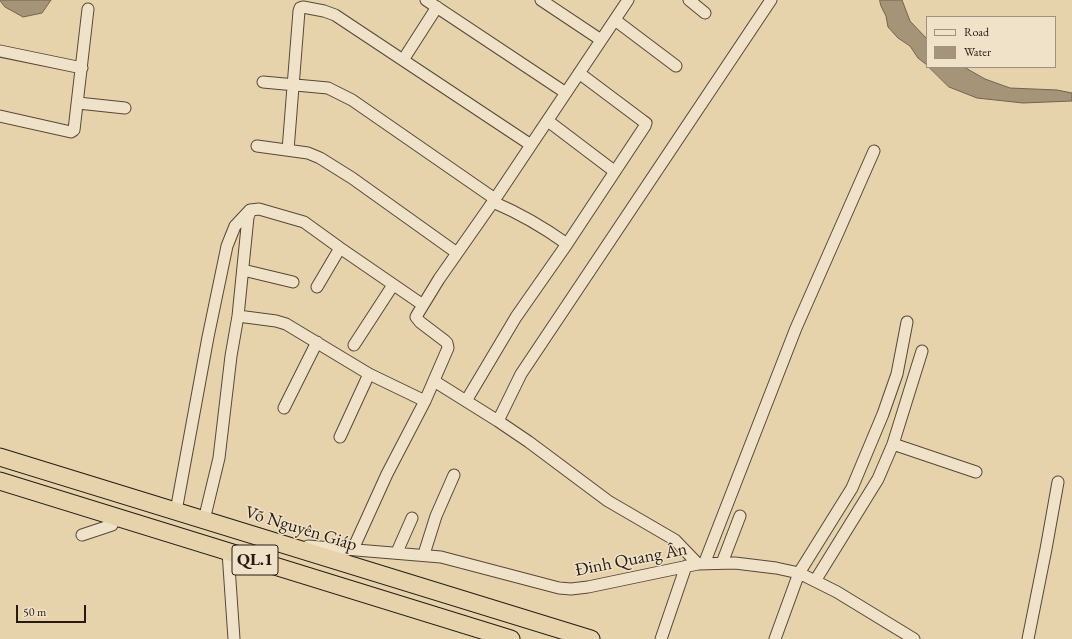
<!DOCTYPE html>
<html>
<head>
<meta charset="utf-8">
<style>
	body { margin:0 }
	#map { position:relative; width:1072px; height:639px; overflow:hidden; background:#e6d3ab; font-family:"EB Garamond",serif }
	canvas { display:block }
	.legend { position:absolute; left:926px; top:16px; width:130px; height:52px; box-sizing:border-box; background:#efe2c8; border:1px solid #9f9280; margin:0; padding:5px 7px; list-style:none; font-size:12px; color:#261a13 }
	.legend li { display:flex; align-items:center; gap:8px; height:20px }
	.legend b { width:20px; border:1px solid #9f9280 }
	.scale { position:absolute; left:16px; top:605px; width:70px; height:18px; box-sizing:border-box; border:2px solid #261a13; border-top:0; padding-left:5px; font-size:12px; line-height:14px; white-space:nowrap; color:#261a13; -webkit-text-stroke:3px #efe2c8; paint-order:stroke }
</style>
</head>
<body>
<div id="map">
<canvas width="1072" height="639"></canvas>
<ul class="legend">
<li><b style="height:5px;background:#efe2c8"></b>Road</li>
<li><b style="height:11px;background:#a59477"></b>Water</li>
</ul>
<div class="scale">50 m</div>
</div>
<script>
const ctx = document.querySelector('canvas').getContext('2d');
ctx.lineJoin = 'round';
function fillPath(path, color) {
  ctx.fillStyle = color;
  ctx.fill(path, 'evenodd');
}
function strokePath(path, color, width, dash) {
  ctx.strokeStyle = color;
  ctx.lineWidth = width;
  ctx.lineCap = dash ? 'butt' : 'round';
  ctx.setLineDash(dash || []);
  ctx.stroke(path);
}
function drawText(font, color, halo, rows, align = 'center') {
  ctx.font = font + ' "EB Garamond",serif';
  ctx.lineWidth = 3;
  ctx.setLineDash([]);
  ctx.textBaseline = 'middle';
  ctx.strokeStyle = halo;
  ctx.fillStyle = color;
  for (const [text, x, y, turn = 0] of rows) {
    ctx.save();
    ctx.translate(x, y);
    ctx.rotate((+turn || 0) * Math.PI / 180);
    ctx.textAlign = isNaN(turn) ? turn : align;
    if (halo) ctx.strokeText(text, 0, 0);
    ctx.fillText(text, 0, 0);
    ctx.restore();
  }
}
const water = new Path2D(`
	M0 0H51L42 13 23 17 5 7Z
	M880 0H902L910 21 927 39V65L918 58 910 46 898 38 888 27 886 16 881 6Z
	M929 67H964L985 79 1010 88 1057 90 1072 93V101L1023 103 977 98 949 87Z`);
const minor = new Path2D(`
	M426 0 566 93
	M541 0 601 40
	M689 0 705 13
	M615 20 676 66
	M0 51 82 68
	M403 60 437 7
	M263 82 328 88 352 100 495 199
	M78 103 125 108
	M0 116 71 132 74 130 88 9
	M548 121 614 171
	M257 146 308 153 320 158 352 178 457 253
	M288 150 299 11 300 8 303 7 324 11 335 15 531 145
	M493 202C521 214 542 226 567 244
	M243 270 293 282
	M317 287 340 248
	M238 316 276 321 286 324 369 374 425 401
	M354 345 393 285
	M434 381 498 421 529 442 608 501 675 540 698 564
	M466 401 516 317 567 244 645 126 646 123 643 121 579 73
	M284 408 317 342
	M498 421 521 374 771 0
	M340 437 369 374
	M893 444 976 472
	M176 511 208 337 227 246 235 226 250 210
	M204 520 219 458 231 356 238 316 248 217 251 210 259 209 304 222 340 248 423 305
	M82 535 112 525 116 517
	M308 546 441 557 559 588 571 589 588 587 698 564 735 563 776 568 799 573 837 592 914 639
	M353 549 387 474 425 401 448 348 447 343 445 341 420 322 416 317 417 315 439 279 495 199 628 0
	M228 552 234 639
	M397 552 412 518
	M424 554 436 516 454 475
	M722 563 740 516
	M704 564 796 328 874 151
	M815 581 878 479 893 444 922 351
	M661 639 686 566
	M775 639 799 573 852 488 883 414 897 374 907 322
	M1028 639 1046 549 1058 482`);
const highway = new Path2D(`
	M0 457 591 639
	M0 481 511 639`);
const shields = [
	[255,560,46]
];
const shieldNames = [
	["QL.1",255,560]
];
const streetNames = [
	["Võ Nguyên Giáp",301,529,17],
	["Đinh Quang Ân",631,560,-11]
];
fillPath(water, '#a59477');
strokePath(water, '#72634f', 1);
strokePath(minor, '#564839', 13);
strokePath(highway, '#261a13', 19);
strokePath(minor, '#efe2c8', 11);
strokePath(highway, '#e6d3ab', 17);
for (const [x, y, w] of shields) {
  const box = new Path2D();
  box.roundRect(x - w / 2, y - 15, w, 30, 3);
  ctx.fillStyle = '#efe2c8';
  ctx.fill(box);
  strokePath(box, '#261a13', 1);
}
drawText('bold 17px', '#261a13', null, shieldNames);
drawText('18px', '#261a13', '#efe2c8', streetNames);
</script>
</body>
</html>
